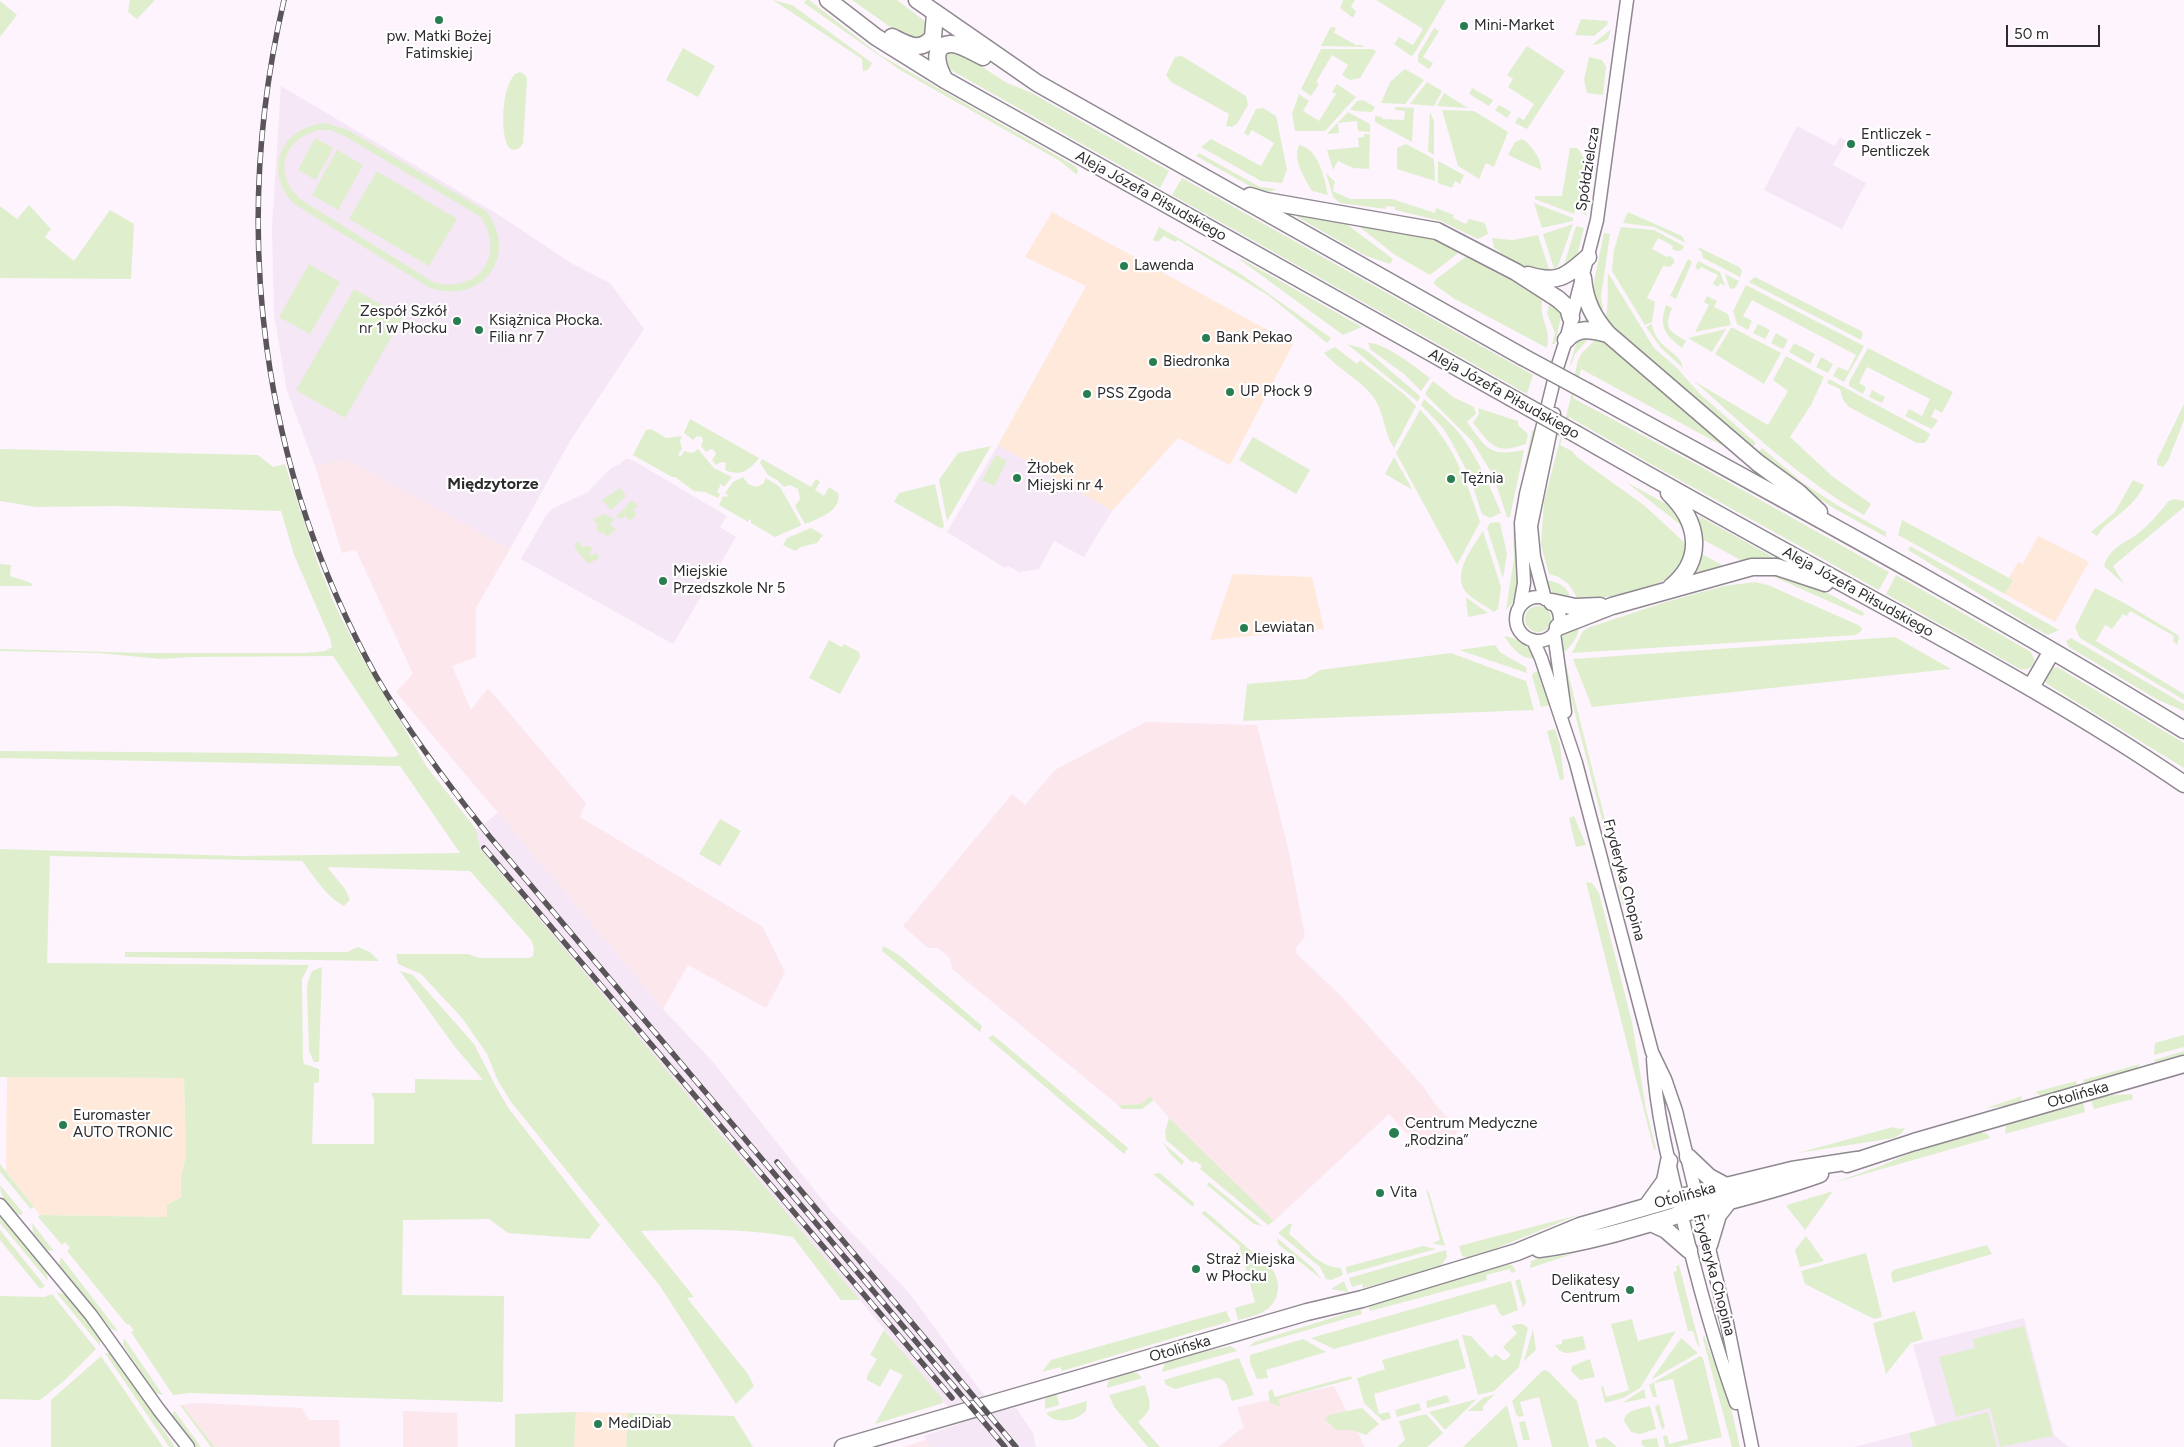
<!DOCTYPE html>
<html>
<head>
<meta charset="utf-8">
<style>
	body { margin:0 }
	#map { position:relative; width:2184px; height:1447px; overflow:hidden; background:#fdf4fd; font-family:Figtree,sans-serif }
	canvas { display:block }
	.scale { position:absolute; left:2006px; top:25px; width:94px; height:22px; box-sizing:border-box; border:2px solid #2e2b2e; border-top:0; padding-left:6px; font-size:15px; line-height:18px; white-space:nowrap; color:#2e2b2e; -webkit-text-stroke:4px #fff; paint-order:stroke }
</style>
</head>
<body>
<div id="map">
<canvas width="2184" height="1447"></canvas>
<div class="scale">50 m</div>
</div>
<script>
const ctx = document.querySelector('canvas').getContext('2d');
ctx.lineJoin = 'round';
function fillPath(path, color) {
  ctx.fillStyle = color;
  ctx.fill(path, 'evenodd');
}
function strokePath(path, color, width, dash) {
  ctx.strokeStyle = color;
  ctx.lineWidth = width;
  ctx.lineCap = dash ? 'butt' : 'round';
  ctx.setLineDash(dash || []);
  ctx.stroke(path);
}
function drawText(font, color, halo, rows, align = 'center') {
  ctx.font = font + ' Figtree,sans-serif';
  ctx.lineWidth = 4.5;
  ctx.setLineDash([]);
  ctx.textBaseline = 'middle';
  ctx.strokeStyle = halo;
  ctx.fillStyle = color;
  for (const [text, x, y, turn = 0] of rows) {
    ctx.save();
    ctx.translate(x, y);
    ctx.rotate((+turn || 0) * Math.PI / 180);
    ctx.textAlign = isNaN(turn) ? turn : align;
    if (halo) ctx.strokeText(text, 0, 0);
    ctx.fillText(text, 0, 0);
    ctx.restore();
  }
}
const commercial = new Path2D(`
	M1052 212 1293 344 1230 465 1178 438 1112 511 998 445 1086 286 1025 257Z
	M2038 536 2089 562 2055 622 2005 594 2013 580 2009 578 2018 562 2023 564Z
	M1233 574 1312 577 1324 629 1210 640Z
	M7 1077 184 1078 186 1156 181 1177V1197L167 1205V1217L40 1215 6 1171Z
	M576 1412 628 1413 626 1447H574Z`);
const industrial = new Path2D(`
	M346 458 510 549 476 608V657L452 666 471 710 488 688 586 803 580 817 763 927 785 973 766 1008 688 965 663 1009 396 692 413 674 356 550 342 553 315 466Z
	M1146 722 1257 725 1289 852 1305 937 1296 948 1297 954 1341 996 1422 1085 1436 1105 1459 1130 1442 1149 1421 1148 1389 1114 1274 1221 1179 1129 1150 1096 1141 1104 1118 1105 952 969 950 958 938 948H928L903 926 1012 794 1025 805 1055 770Z
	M1334 1386 1365 1447H1218L1244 1427 1237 1407Z
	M197 1403 302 1408 309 1420H339L340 1447H215L182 1405Z
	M403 1411 457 1413 458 1447H403Z
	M926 1440 932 1447H903Z`);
const built = new Path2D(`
	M281 86 502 217 571 263 610 283 644 329 570 441 510 549 346 459 315 466 287 391 274 314 272 228Z
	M1797 126 1835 146 1840 137 1846 141 1833 165 1866 183 1842 229 1764 190Z
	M998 445 1112 511 1084 557 1054 541 1039 569 1019 572 1008 566 1005 568 947 532Z
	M626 458 634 461 727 516 720 527 736 537 673 644 521 559 545 517 552 509 588 492 611 468 620 464Z
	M498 813 663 1009 713 1062 832 1212 910 1294 977 1386 998 1411 1016 1408 1033 1433 1036 1447H932L926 1440 924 1436 961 1423 860 1300 466 837Z
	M2024 1318 2054 1435 2069 1447H1854L1936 1426 1913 1345Z`);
const green = new Path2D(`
	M130 0H155L137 19 128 12Z
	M773 0 792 5 872 63 868 70 863 71 862 59Z
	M806 0H809L880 55 1075 166 1078 170 1077 175 1060 161 900 70 804 3Z
	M852 0H897L926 22V37L915 41 896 31Z
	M1343 0H1355L1351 7 1356 11 1353 18 1340 8Z
	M1376 0H1446L1414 54 1411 56 1394 44 1399 37 1413 45 1423 29Z
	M0 1 17 15 0 37Z
	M1581 19 1608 21 1607 25 1594 36 1575 35Z
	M1333 27 1336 28 1334 33 1358 46 1359 44 1365 47 1321 46 1330 28Z
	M1434 28 1439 31 1423 57 1433 63 1429 69 1418 62V55Z
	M1611 29 1608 39 1599 44 1592 45Z
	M1527 46 1565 71 1527 129 1515 123 1518 117 1524 120 1534 104 1508 87 1513 79 1507 75Z
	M683 48 715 66 698 97 666 80Z
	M1321 49H1372L1376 51 1360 78 1350 80 1342 75 1348 65 1332 55 1316 82 1319 84 1311 96 1301 89Z
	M951 50 958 51 1007 83 1030 92 1169 171 1160 188 949 69 945 64 946 54Z
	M1182 56 1246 96 1248 105 1237 124 1232 127 1226 126 1229 114 1171 82 1166 75 1175 57Z
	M1589 57 1602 60 1606 67 1603 95 1587 93 1584 80Z
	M1405 69 1424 80 1405 104 1381 103 1390 82Z
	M520 72 525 75 527 79 523 143C519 152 509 152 506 142 501 124 502 89 515 74Z
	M1427 82 1442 91 1434 106 1410 104Z
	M1337 84 1356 97 1325 131H1295L1292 114 1299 94 1309 101 1303 111 1319 121 1336 94 1332 92Z
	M1472 88 1493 100 1489 106 1469 94Z
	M1444 93 1468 108 1437 106Z
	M1363 100 1375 107 1372 112 1355 111 1350 109 1357 101Z
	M1499 105 1511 112 1507 118 1495 110Z
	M1395 107 1414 108 1412 142 1375 122V116L1382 117V119L1404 120 1405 111 1395 110Z
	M1263 108 1276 116 1287 170 1282 183 1261 181 1201 147 1211 139 1261 166 1274 143 1252 130 1248 136 1244 133 1256 109Z
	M1442 110 1474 111 1508 132 1494 167 1486 163 1479 179 1458 166Z
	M1348 112 1370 124V132L1358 131 1357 121 1338 123 1339 133 1327 134Z
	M1430 112 1434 121V155L1428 151Z
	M326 123 348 130 486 211C520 255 483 305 430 288L294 204C263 170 280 127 326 123ZM319 130H330L341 134 481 217C506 257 478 294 433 282L300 199C273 173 282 139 319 130Z
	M1364 134H1370L1369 169 1353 168 1338 161 1333 170 1327 150 1359 147 1358 138 1364 137Z
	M315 138 333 148 316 180 298 170Z
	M1522 139C1531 144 1542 160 1541 170L1508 155 1515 142Z
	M1406 144 1434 159 1435 181 1397 169V148Z
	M1299 145C1319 149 1324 177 1328 195L1312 191C1305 179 1292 159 1299 145Z
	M1570 148H1577C1595 166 1580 194 1574 214L1535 199V196H1562Z
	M337 150 363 165 338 210 312 195Z
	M1199 153 1260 187 1277 189 1269 192 1257 190 1198 157 1196 156Z
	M1438 161 1464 175 1460 184 1455 181 1452 188 1438 183Z
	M1594 165 1586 215 1581 213Z
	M377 171 457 219 429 266 349 219Z
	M1326 173 1335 182 1333 191 1350 199H1392L1435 213 1436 208 1454 215 1453 218 1466 224 1469 219 1485 223 1488 234 1478 239 1441 221 1395 210V207L1386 206V209L1340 203 1333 197Z
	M1182 178 1533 375 1527 394 1172 195Z
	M1534 203 1573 218V221L1542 228Z
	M29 205 51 229 45 237 74 261 110 210 134 224 131 279 0 278V206L17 219Z
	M1628 212 1682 236 1686 243 1654 227 1623 223Z
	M1298 215 1345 223 1393 259 1390 264 1366 256 1297 217Z
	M1356 224 1443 240 1461 251 1430 275 1395 255Z
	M1573 224 1558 266 1554 269 1543 234Z
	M1576 226 1584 228 1577 256 1562 271Z
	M1159 227 1241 274 1331 338 1327 343 1269 296 1178 240 1175 242 1164 236 1158 242 1153 240Z
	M1621 227 1654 230 1684 246 1682 250 1677 251 1672 249 1673 246 1658 238 1652 249 1667 257 1670 256 1674 259V263L1670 267 1663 266 1647 298 1655 302 1652 322 1645 325 1612 271 1614 250Z
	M1604 233 1610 234 1601 297 1603 308 1600 317 1591 296Z
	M1538 235 1550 272C1531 275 1510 258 1494 248L1492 238 1513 240Z
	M1700 248 1739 267 1742 271 1740 277 1703 258 1701 251 1697 249Z
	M1468 255 1543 297C1537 318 1552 327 1547 348L1453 298 1434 284 1435 280Z
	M1239 259 1243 260 1362 327 1343 335Z
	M1688 259 1692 262 1676 299 1670 296Z
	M1698 261 1720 272 1725 286 1720 283 1718 287 1713 284 1718 275 1701 267 1699 270 1695 268Z
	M309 264 340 282 310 334 279 317Z
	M1608 273 1654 348 1677 368 1700 394 1756 443 1753 447 1605 321C1609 307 1607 288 1608 273Z
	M1725 274 1739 281 1735 288 1730 289Z
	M1755 277 1861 331 1863 334 1861 340 1749 282Z
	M1746 285 1864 346 1844 382 1833 376 1838 367 1848 371 1856 355 1752 300 1743 316 1752 321 1748 330 1737 324 1733 311Z
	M354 289 403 317 345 418 296 390Z
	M1707 296 1717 301 1714 307 1728 314 1731 325 1695 332 1709 305 1704 302Z
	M1550 301 1562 313 1555 344H1552L1555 333 1547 313Z
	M1666 305 1672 308C1663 329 1670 331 1686 341L1682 348C1666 335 1658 328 1666 305Z
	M1652 324C1655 349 1681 351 1683 368L1661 348 1646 327Z
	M1758 324 1770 330 1765 339 1753 333Z
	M1731 328H1733L1781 353 1764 384 1715 354Z
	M1726 329 1712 352 1688 338Z
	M1776 333 1788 340 1783 349 1771 343Z
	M1590 337 1575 354 1571 365 1570 364 1577 341Z
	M1597 338 1608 344 1736 453 1581 369 1573 398 1696 464 1889 572 1879 590 1649 463 1569 417 1560 445 1572 451 1577 457 1645 506 1688 546C1685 558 1679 571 1668 578 1651 590 1601 598 1579 602 1572 587 1566 578 1549 574L1541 545 1544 502 1571 397 1577 363 1581 354Z
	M1368 343C1383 341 1418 369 1430 378L1421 391 1404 374 1371 350Z
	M1794 343 1815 354 1810 364 1789 352Z
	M1347 344 1364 349 1372 355 1420 396 1418 402Z
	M1335 347 1357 364 1360 360 1405 395 1416 406 1394 448C1383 431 1385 414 1374 398 1361 380 1339 370 1324 353Z
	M1868 348 1953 392 1942 413 1935 409 1931 417 1938 420 1932 429 1905 416 1909 409 1922 416 1930 399 1867 367 1859 383 1866 387 1863 394 1849 386V382Z
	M1786 356 1824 377 1811 405 1790 437 1832 476 1871 504 1864 515C1801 480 1748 429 1694 381L1768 425 1788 391 1773 380Z
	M1821 357 1833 364 1828 373 1816 367Z
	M1829 379 1929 433 1930 435 1925 443H1917L1849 407 1843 400 1840 389 1827 383Z
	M1433 381 1453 397 1474 407 1476 414 1467 422C1487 449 1489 457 1524 450L1510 517H1507L1493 475 1472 441 1425 394Z
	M1872 390 1885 397 1882 403 1869 397Z
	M1424 399C1436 410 1449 421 1460 434 1478 458 1489 485 1501 513L1490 518 1482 514 1469 475 1451 441 1443 428 1421 405Z
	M2184 404V420L2168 461 2163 467 2157 465V460Z
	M1478 408 1518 421V425L1528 434 1526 444C1495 455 1492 446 1473 423L1479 414Z
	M1420 410C1453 443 1466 479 1480 522L1457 565 1396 453Z
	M690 419 759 458C750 470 740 477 725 470L726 463 721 462 716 465 712 460 716 454 714 450 711 449 706 452 701 446 703 441 702 437 697 436 693 440 684 433Z
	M651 429 666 438 682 436 680 441 682 449 678 455 681 456 684 451 693 453 698 449 714 468 732 477 724 487 721 484 717 492 720 494 718 498 705 492 694 491 675 477H672L633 455 646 430Z
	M1532 430H1535L1516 524 1520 589 1514 601 1506 610 1514 558 1513 533 1516 511Z
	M1253 437 1310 470 1296 494 1239 460Z
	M991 446 947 521 939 480 958 453Z
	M1762 448 1803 483 1837 505 1886 532V537L1835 509 1801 487 1759 452Z
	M0 449 258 455 273 467 285 464 317 561 334 603 357 649 427 767 476 829 480 849 860 1300H841L793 1237C743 1228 691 1229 641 1231L694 1297 687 1298 748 1374 754 1386 736 1404 660 1286 511 1102 498 1081 487 1054 462 1018 421 974 398 964 396 954H468L479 958H529L533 956 534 948 531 940 470 871 327 867 345 889 350 900 344 906C326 897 314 876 302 861L50 856 47 963 309 965 302 979V988L303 1059 304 1064 319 1069V1082L314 1083 312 1144H374V1099L371 1093H415V1079L483 1080 455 1047 400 971 413 975 474 1044 495 1085 509 1109 600 1225 589 1239 508 1233 489 1219 403 1220 402 1295 504 1296 503 1402 190 1393 173 1395 131 1332 134 1330 129 1324 127 1325 67 1251 70 1248 65 1242 62 1245 38 1217 40 1215 167 1217V1205L181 1197V1177L186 1156 184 1078 0 1077V849L240 856 460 853 400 766 0 758V751L266 753 394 757 399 755 333 656 192 657 161 659 98 653 0 651V649L146 653H306L325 651 332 647 330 638 294 555 281 511 116 506 36 507 0 501Z
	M996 455 1007 461 994 486 982 480Z
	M1394 457 1411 487V489L1385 474Z
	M762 459 811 487 816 479 820 482 815 490 824 496 829 487 838 493C843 510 818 519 805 524L795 506 800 499 798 489 790 485 784 487 777 480 768 475 760 463Z
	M743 477 748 484 756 487 763 484 766 478 780 487 801 524 800 526 775 537 751 523V520L749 519 748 522 719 505 723 496 727 497 728 495 725 493 733 482Z
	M2133 480 2144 485C2137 503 2116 516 2102 529L2097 536 2091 532 2115 512Z
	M1626 482 1672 507 1687 530Z
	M935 484 944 526 942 529 894 502 899 493Z
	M620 488 626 496 611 510 602 500Z
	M2174 499 2184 501V507L2113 566 2124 584 2104 566C2110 546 2127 543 2141 531 2152 522 2160 511 2169 501Z
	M632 500 638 506 633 510 637 514 630 521 625 516 621 519 616 517Z
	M604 514 614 519 610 524 616 529 607 537 603 532 600 533 596 529 598 525 593 519Z
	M1699 516 1773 557 1774 559 1744 562 1702 539Z
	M1902 520 2013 580 2005 594 1898 535Z
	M1497 522 1500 523 1507 554 1503 578 1487 528 1490 523Z
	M811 528 823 535 817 543 801 547 795 551 783 545 787 538Z
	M1483 531 1501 587 1498 609 1494 612C1486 606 1471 599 1465 591 1452 572 1473 547 1483 531Z
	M578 541 583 547 590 546 593 549 589 553 592 555 597 553 599 558 588 564 574 547Z
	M1910 546 2059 630 2048 635 2031 626 1908 550Z
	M1700 553 1724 566 1696 573Z
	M0 564 11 565 10 576 31 583 32 586H0Z
	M1763 572 1799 578 1865 613 1862 616Z
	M1896 575 2031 652 2035 661C2031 668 2028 671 2020 669L1886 594Z
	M1544 580C1559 582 1567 585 1572 601L1555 596Z
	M1755 582 1768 585 1858 625 1862 628 1861 631 1856 635 1572 653 1583 631 1590 627 1666 602 1724 586Z
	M2095 588 2126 604 2178 635 2179 638 2177 645 2173 641 2174 636 2130 611 2127 616 2123 614 2112 629 2105 625 2096 641 2184 694V700L2080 638 2075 627Z
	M1466 598H1467L1488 613 1468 617Z
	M1525 619a13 13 0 1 1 26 0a13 13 0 1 1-26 0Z
	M1578 625C1581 635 1572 643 1566 651L1560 652C1561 634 1563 633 1578 625Z
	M1504 636C1518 638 1529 646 1535 658 1521 661 1511 646 1504 636Z
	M1895 637 1951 669 1592 707 1573 659Z
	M2071 638 2184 704V711L2158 700 2069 647 2066 641Z
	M829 640 842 647 844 644 859 652 860 657 840 694 809 678Z
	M1495 645 1501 653 1526 667 1527 673 1459 650Z
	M1451 653 1526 681 1534 710 1243 721 1247 684 1306 679 1320 670Z
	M1566 665 1610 839H1607L1563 667Z
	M2057 667 2184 743V768L2047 684 2044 677 2050 668Z
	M1539 671 1551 705 1541 707 1532 676 1533 673Z
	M1555 729 1560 745 1564 779 1560 780 1547 731Z
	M1574 816 1586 845 1576 847 1569 818Z
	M720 819 741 831 720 866 699 854Z
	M1609 846H1612L1627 905 1623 906Z
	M1586 882 1592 883 1599 893 1632 1022 1646 1109 1656 1149 1654 1150Z
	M883 946 899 955 982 1026 980 1032 882 951Z
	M358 947 370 952 379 961 125 957V952H347Z
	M322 967 319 1062H314L309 1051 307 989 308 981 312 971Z
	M993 1035 1128 1148 1124 1154 988 1038Z
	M2184 1035V1047L2154 1055 2155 1043Z
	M2184 1051V1056L2156 1063 2154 1060Z
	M2140 1064 2134 1071 2085 1085 2083 1080Z
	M2076 1081 2078 1088 2043 1097 2035 1092Z
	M2132 1094 2133 1099 2094 1109 2091 1100 2102 1096Z
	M1150 1096 1154 1100 1142 1109H1122L1118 1105 1141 1104Z
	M2022 1096 2021 1101 2015 1105 1986 1108Z
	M2083 1102 2085 1112 2005 1134 2006 1126 2009 1123Z
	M1169 1118 1274 1221 1268 1225 1200 1169 1202 1166 1195 1161 1193 1163 1166 1140 1165 1132Z
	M1893 1127 1899 1129 1905 1128 1902 1133 1894 1138 1798 1153Z
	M1979 1132 1988 1134 1990 1138 1833 1183 1883 1165 1924 1147Z
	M1163 1143 1184 1161 1182 1165 1171 1155Z
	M0 1164 34 1207 31 1209 0 1172Z
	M1160 1173 1194 1203 1193 1207 1153 1174Z
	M1209 1182 1262 1226 1254 1224 1207 1185Z
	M0 1185 23 1213 20 1215C10 1210 0 1196 0 1185Z
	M1426 1189 1429 1193 1445 1246 1432 1243 1440 1240Z
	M1833 1191 1805 1230 1787 1207V1205Z
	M1205 1211 1272 1269C1283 1284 1279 1305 1261 1313 1254 1316 1246 1318 1238 1320L1235 1308 1255 1302 1239 1245 1201 1213Z
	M0 1215 46 1271 48 1281 0 1223Z
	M1578 1215 1470 1259 1462 1256 1459 1246Z
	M32 1223 54 1251 47 1250 33 1233Z
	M1289 1224H1292L1289 1234C1307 1247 1317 1267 1341 1268L1343 1275 1331 1280 1326 1279 1320 1267 1278 1233Z
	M0 1230 45 1286 40 1289 0 1240Z
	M1806 1236 1824 1261 1800 1267 1795 1250Z
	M1277 1238 1314 1269 1321 1279 1278 1244Z
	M1987 1245 1992 1254 1893 1283 1891 1274 1893 1270Z
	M1423 1246 1436 1249 1347 1274 1346 1267Z
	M1446 1250 1447 1257 1441 1266 1363 1288 1362 1284 1352 1287 1349 1278Z
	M1866 1253 1882 1317 1874 1319 1805 1284 1801 1271Z
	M1573 1254 1530 1268 1531 1261 1536 1259Z
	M61 1257 118 1331 111 1329 59 1265Z
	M1507 1264 1512 1265 1516 1271 1511 1273 1510 1269 1486 1275 1487 1280 1370 1311 1368 1306 1428 1285Z
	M1679 1265 1700 1347 1697 1344 1693 1331H1688L1673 1272 1677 1271 1676 1266Z
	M1520 1279 1526 1302 1523 1308 1515 1281Z
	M1344 1281 1348 1292 1331 1289Z
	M1511 1281 1518 1310 1503 1316 1500 1314 1495 1304 1334 1349 1311 1338Z
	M56 1292 66 1295 100 1337V1346Z
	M52 1294 96 1349 64 1381 40 1400 0 1399V1296L44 1297Z
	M1361 1309 1362 1314 1249 1347 1254 1342Z
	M1226 1311 1231 1321 1062 1371 1060 1367 1042 1372 1051 1360Z
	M1915 1311 1923 1339 1911 1343 1886 1374 1873 1323Z
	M1632 1319 1638 1341 1676 1331 1640 1388 1623 1398 1605 1403 1601 1387 1603 1386 1606 1397 1629 1390 1611 1324Z
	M1517 1324H1523L1528 1328 1519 1367 1494 1391 1478 1395 1462 1335 1471 1336 1491 1358 1496 1354 1504 1361 1511 1355 1503 1347 1517 1333 1511 1326Z
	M2024 1326 2053 1436 2000 1447 1990 1408 1956 1417 1939 1357 1975 1348 1973 1339Z
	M1533 1329 1536 1350 1524 1361Z
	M884 1330 941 1397 943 1403 875 1424 903 1375 890 1369 880 1387 867 1380V1376L877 1359 870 1355Z
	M1704 1335 1731 1408 1740 1447H1732L1703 1339Z
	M1583 1336 1586 1349C1574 1352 1563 1358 1555 1345L1562 1344V1340Z
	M124 1338 163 1395 155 1393 123 1345Z
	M1681 1338 1698 1353 1651 1380Z
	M1303 1339 1326 1352 1266 1370 1268 1378 1257 1379 1250 1363V1355Z
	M1458 1339 1466 1368 1374 1394 1379 1414 1389 1412 1391 1418 1383 1421 1364 1403 1357 1378 1385 1369 1382 1360Z
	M1231 1346 1237 1351 1162 1372 1165 1362 1171 1359Z
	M105 1353H111L113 1355 175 1447H169Z
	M101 1356 163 1447H51V1400Z
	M1700 1356 1703 1358 1722 1437 1677 1447H1665L1663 1436 1667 1435 1669 1444 1688 1439 1673 1379 1654 1383 1657 1397H1653L1649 1385Z
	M1239 1358 1254 1395 1232 1401C1228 1392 1229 1379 1216 1378L1175 1389 1166 1385 1164 1380Z
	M1590 1359 1595 1377 1580 1380 1571 1371 1572 1366Z
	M1545 1370 1549 1372 1577 1401 1589 1447H1552L1539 1397 1520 1402 1524 1416 1519 1417 1516 1414 1512 1401 1541 1372Z
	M1129 1372 1137 1373 1142 1378 1107 1388C1107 1375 1119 1375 1129 1372Z
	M1351 1376 1352 1379 1278 1399 1280 1406 1270 1403 1268 1392 1272 1389 1275 1397Z
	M1145 1385C1150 1404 1155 1408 1138 1422L1160 1447H1148L1114 1407 1109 1395Z
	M1644 1389 1646 1398 1622 1403Z
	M1056 1392 1059 1405 1045 1409V1399Z
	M1495 1394 1483 1406V1411H1468L1483 1398Z
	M1447 1395 1450 1402 1427 1408 1426 1401Z
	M1477 1399 1445 1430 1429 1412Z
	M1087 1401 1086 1411C1077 1421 1055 1425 1046 1413Z
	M1419 1403 1421 1410 1397 1417 1395 1410Z
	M1659 1404 1665 1428 1662 1429 1655 1407Z
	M180 1405H182L215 1447H211Z
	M1507 1405 1518 1447H1463Z
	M1650 1406 1656 1429 1640 1434 1631 1432 1624 1421C1625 1410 1640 1409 1650 1406Z
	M1362 1408 1379 1424 1366 1435 1351 1430H1336L1325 1419 1329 1415Z
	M174 1410 201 1447H196L172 1419Z
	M576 1412 574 1447H515V1414Z
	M1988 1412 1997 1447H1913L1909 1433Z
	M628 1413 734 1416 753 1447H626Z
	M1426 1414 1443 1433 1427 1447H1397L1405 1440 1399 1421Z
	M1525 1421 1530 1440H1523L1519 1422Z
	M1605 1437 1617 1447H1597L1595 1440Z
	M1657 1438 1659 1447H1645L1641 1444 1642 1440Z`);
const minor = new Path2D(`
	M1516 619a22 22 0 1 1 44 0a22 22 0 1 1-44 0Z
	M1545 599 1534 557 1531 526 1554 414
	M1520 606 1524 583 1521 523 1526 494 1557 368 1566 340 1597 220 1627 0
	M1554 633 1565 712
	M1533 640 1541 658 1576 763 1652 1052 1665 1079 1676 1111 1727 1323 1752 1447
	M1653 1059C1656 1113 1669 1164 1682 1216 1697 1280 1714 1342 1736 1403
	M0 1205 91 1315 159 1410 188 1447`);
const major = new Path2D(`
	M828 0 876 37 945 80 1510 397
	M917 0 1037 83 1523 357
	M892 37C908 45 920 53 933 37L935 14
	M945 80C939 70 929 46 950 44 960 43 974 53 983 57
	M1250 196 1266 201 1437 231 1516 272 1558 299 1568 308 1571 318
	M1528 275C1557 284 1566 277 1588 257
	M1583 278C1585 301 1593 317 1608 334L1758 463 1799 493 1819 512
	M1566 340C1578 326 1592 330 1608 334
	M1588 392C1788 502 1990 610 2184 730
	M1576 434C1672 489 1769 543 1866 596 1974 655 2082 714 2184 784
	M1669 493C1699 522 1705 559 1671 587
	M1552 602 1575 607 1600 606
	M1558 627 1612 606 1752 567H1777L1825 583
	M2031 687 2052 651
	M1688 1157 1709 1177 1724 1185
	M1847 1164 1914 1142 2184 1064
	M1647 1206 1665 1181 1669 1161
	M1651 1223 1666 1230 1689 1250
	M1709 1245 1718 1215 1729 1201
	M1539 1249C1593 1242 1644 1225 1695 1210 1737 1199 1779 1189 1820 1174
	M843 1447 1307 1312 1362 1299 1517 1252 1580 1226 1677 1198 1792 1170 1857 1160`);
const rail = new Path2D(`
	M284 0C230 231 261 468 376 676 409 733 449 786 490 837L1005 1447
	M484 848 952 1398
	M777 1162 1016 1447`);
const majorBridge = new Path2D(`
	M1523 357 1588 392
	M1510 397 1576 434`);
const markers = [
	[439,20,5,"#287e51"],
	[1464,26,5,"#287e51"],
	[1851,144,5,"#287e51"],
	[1124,266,5,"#287e51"],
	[457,321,5,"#287e51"],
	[479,330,5,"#287e51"],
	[1206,338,5,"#287e51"],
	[1153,362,5,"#287e51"],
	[1230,392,5,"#287e51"],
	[1087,394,5,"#287e51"],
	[1017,478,5,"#287e51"],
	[1451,479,5,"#287e51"],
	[663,581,5,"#287e51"],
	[1244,628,5,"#287e51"],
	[63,1125,5,"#287e51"],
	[1394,1133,6,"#287e51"],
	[1380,1193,5,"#287e51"],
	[1196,1269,5,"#287e51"],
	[1630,1290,5,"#287e51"],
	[598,1424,5,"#287e51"]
];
const poiNames = [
	["Mini-Market",1474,26],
	["pw. Matki Bożej",439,37,"center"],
	["Fatimskiej",439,54,"center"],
	["Entliczek -",1861,135],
	["Pentliczek",1861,152],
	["Lawenda",1134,266],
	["Zespół Szkół",447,312,"right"],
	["nr 1 w Płocku",447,329,"right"],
	["Książnica Płocka.",489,321],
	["Filia nr 7",489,338],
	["Bank Pekao",1216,338],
	["Biedronka",1163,362],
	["UP Płock 9",1240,392],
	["PSS Zgoda",1097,394],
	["Żłobek",1027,469],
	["Miejski nr 4",1027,486],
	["Tężnia",1461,479],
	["Miejskie",673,572],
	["Przedszkole Nr 5",673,589],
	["Lewiatan",1254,628],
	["Euromaster",73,1116],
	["AUTO TRONIC",73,1133],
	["Centrum Medyczne",1405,1124],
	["„Rodzina”",1405,1141],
	["Vita",1390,1193],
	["Straż Miejska",1206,1260],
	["w Płocku",1206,1277],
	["Delikatesy",1620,1281,"right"],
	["Centrum",1620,1298,"right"],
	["MediDiab",608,1424]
];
const streetNames = [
	["Spółdzielcza",1588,169,-81],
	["Aleja Józefa Piłsudskiego",1151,196,29],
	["Aleja Józefa Piłsudskiego",1504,394,29],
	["Aleja Józefa Piłsudskiego",1858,592,29],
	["Fryderyka Chopina",1624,880,75],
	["Otolińska",2078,1095,-16],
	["Otolińska",1685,1196,-15],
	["Fryderyka Chopina",1714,1275,75],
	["Otolińska",1180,1349,-16]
];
const neighbourhoodNames = [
	["Międzytorze",493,484]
];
fillPath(commercial, '#fee9db');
fillPath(industrial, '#fce7ed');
fillPath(built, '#f5e7f5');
fillPath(green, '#dfefce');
strokePath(minor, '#8f8890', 15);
strokePath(major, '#8f8890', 19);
strokePath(minor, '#fff', 12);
strokePath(major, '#fff', 16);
strokePath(rail, '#595559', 5.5);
strokePath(rail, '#fff', 4, [11]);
strokePath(majorBridge, '#8f8890', 19, []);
strokePath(majorBridge, '#fff', 16);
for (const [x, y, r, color] of markers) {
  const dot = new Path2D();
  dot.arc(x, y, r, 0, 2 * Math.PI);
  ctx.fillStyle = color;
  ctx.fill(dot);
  strokePath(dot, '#fff', 2);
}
drawText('15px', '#2e2b2e', '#fff', poiNames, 'left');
drawText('15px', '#2e2b2e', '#fff', streetNames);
drawText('bold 16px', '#2e2b2e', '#fff', neighbourhoodNames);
</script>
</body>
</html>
